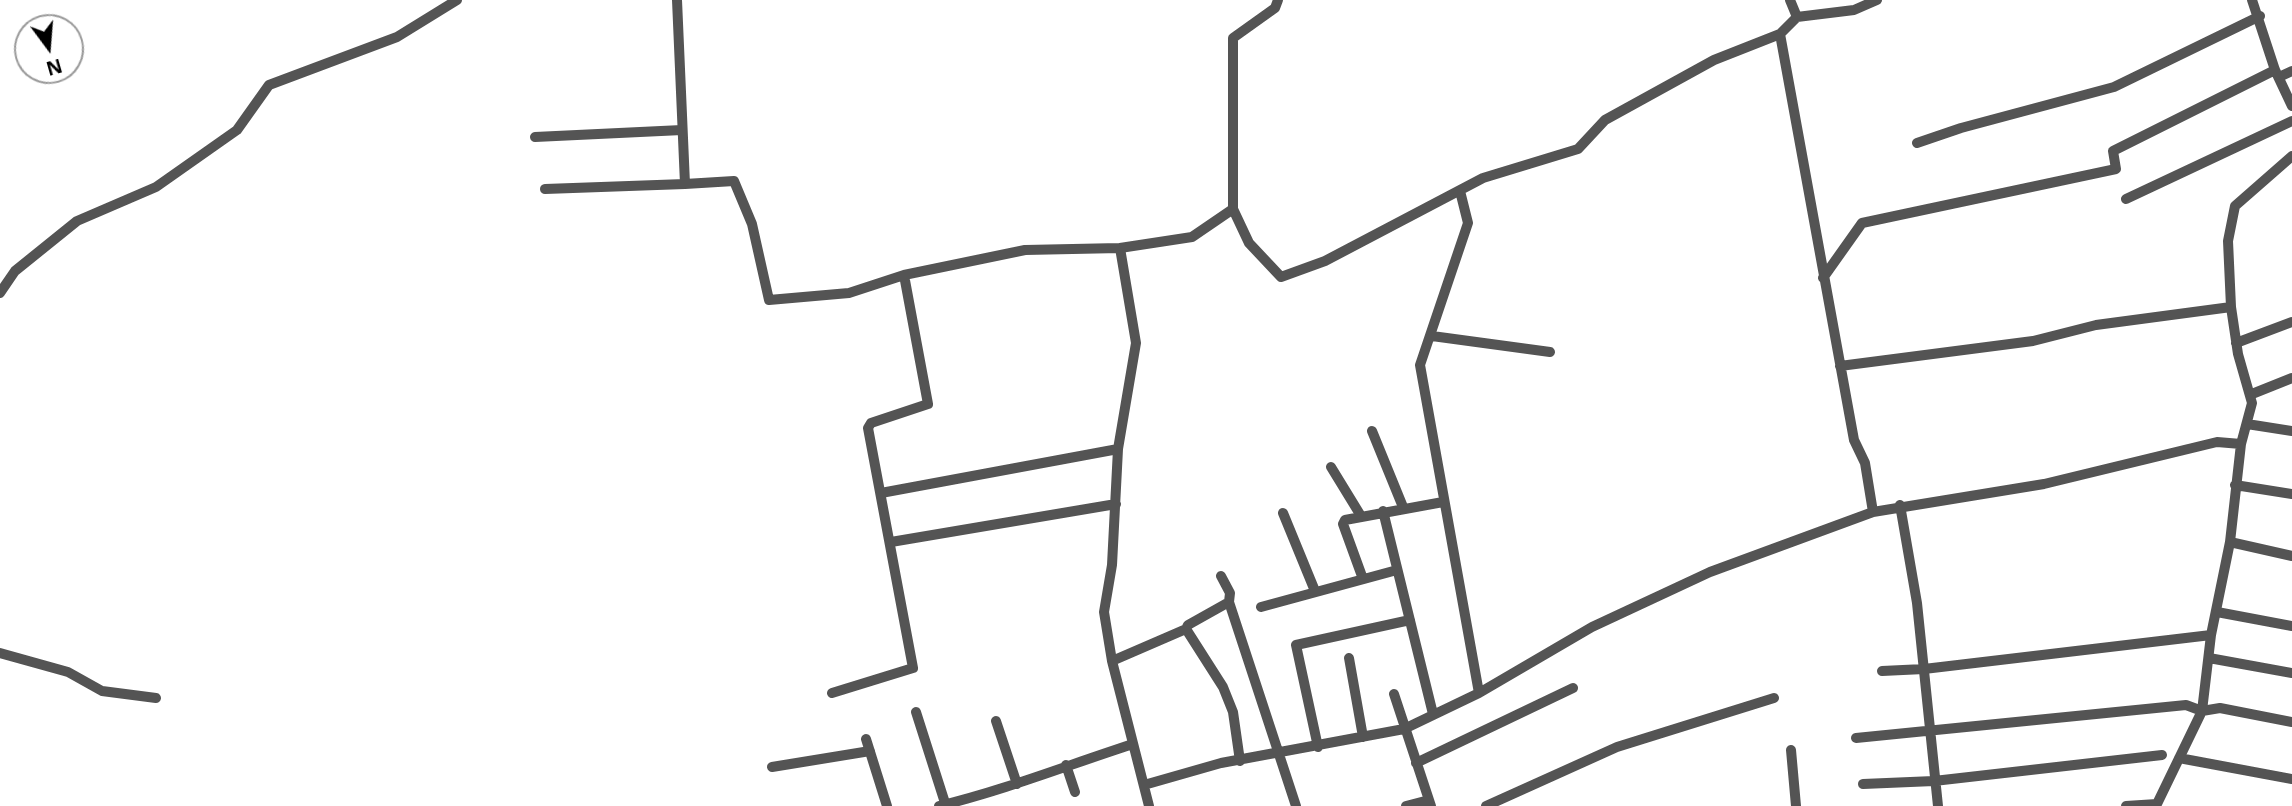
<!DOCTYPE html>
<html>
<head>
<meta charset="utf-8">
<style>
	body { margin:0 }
	#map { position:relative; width:2292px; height:806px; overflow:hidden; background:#fff; font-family:"Noto Sans",sans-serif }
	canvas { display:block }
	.north { position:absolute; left:14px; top:14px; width:70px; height:70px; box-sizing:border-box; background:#fff; border:2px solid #999; border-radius:50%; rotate:164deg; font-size:19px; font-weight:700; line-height:28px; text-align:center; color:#000 }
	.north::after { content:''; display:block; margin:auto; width:24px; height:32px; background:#000; clip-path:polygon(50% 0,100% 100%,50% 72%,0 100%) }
</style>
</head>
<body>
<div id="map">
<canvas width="2292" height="806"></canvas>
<div class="north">N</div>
</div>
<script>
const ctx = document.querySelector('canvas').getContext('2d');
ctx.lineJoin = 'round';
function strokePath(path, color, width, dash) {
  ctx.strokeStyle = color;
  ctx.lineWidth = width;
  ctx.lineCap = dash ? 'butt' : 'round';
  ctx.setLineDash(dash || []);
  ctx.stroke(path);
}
const minor = new Path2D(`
	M677 0 685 184 734 181 752 224 769 300 849 293 904 275 1025 250 1120 248 1192 237 1233 209
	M1278 0 1275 8 1233 38V209L1249 243 1281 277 1325 261 1483 178 1578 149 1605 120 1714 60 1780 34 1797 17 1854 10 1877 0
	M1790 0 1797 17
	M2252 0 2275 70 2292 106
	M1780 34 1854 440 1865 463 1873 512
	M2279 77 2292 71
	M535 137 682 130
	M1917 143 1961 128 2114 87 2260 16
	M545 189 685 184
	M1460 191 1468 223 1420 365 1479 693
	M2126 199 2292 121
	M1120 248 1136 343 1118 449 1112 565 1104 612 1112 661 1149 806
	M1823 278 1862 223 2116 169 2113 151 2275 70
	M0 293 15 271 77 221 156 187 237 130 269 85 397 37 457 0
	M1432 336 1550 352
	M2236 343 2292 322
	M1840 366 2033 341 2096 325 2231 307
	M2252 394 2292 378
	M2247 424 2292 431
	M1372 431 1403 507
	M1331 467 1361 516
	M2235 485 2292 494
	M881 493 1118 449
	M1900 505 1917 603 1938 806
	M1383 511 1433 714
	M1283 513 1315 591
	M891 542 1116 504
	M2230 542 2292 556
	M1363 579 1343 524 1345 520 1443 502
	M1229 602 1296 806
	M1261 607 1397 570
	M2217 612 2292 626
	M1186 629 1223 687 1233 712 1240 761
	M0 653 68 672 102 691 156 698
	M1349 658 1363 737
	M2209 658 2292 673
	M1112 661 1186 629 1188 625 1229 602 1230 593 1221 576
	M1882 671 1924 669 2211 635
	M832 693 913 668 868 428 871 423 928 404 904 275
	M1394 694 1431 806
	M916 712 946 806
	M996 721 1017 784
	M1856 738 2186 705 2202 711 2220 708 2292 722
	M866 739 887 806
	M1318 747 1296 645 1410 620
	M1791 750 1796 806
	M2179 758 2292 779
	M1416 763 1573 688
	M1066 765 1075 792
	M772 767 870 751
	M1863 784 1934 781 2162 755
	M1144 785 1221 763 1404 729 1479 693 1592 627 1710 572 1873 512 2044 484 2217 442 2241 444
	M939 806C1005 790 1068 765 1133 744
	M1406 806 1429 800
	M1486 806 1617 747 1774 698
	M2126 806 2157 804
	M2156 806 2202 711 2211 635 2230 542 2241 444 2252 403 2238 354 2231 307 2228 241 2235 206 2292 156`);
strokePath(minor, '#545454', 10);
</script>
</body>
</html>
